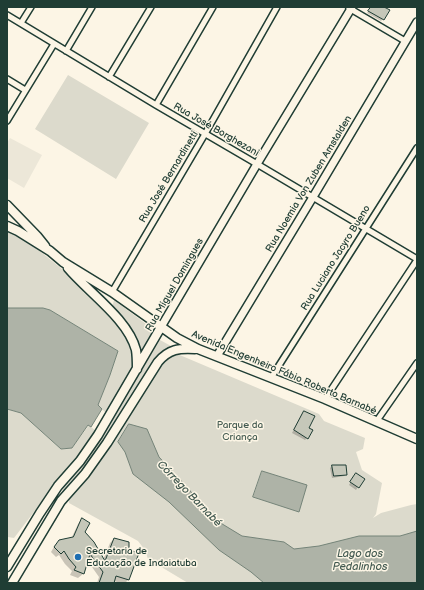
<!DOCTYPE html>
<html>
<head>
<meta charset="utf-8">
<style>
	body { margin:0 }
	#map { position:relative; width:424px; height:590px; overflow:hidden; background:#fcf5e5; font-family:"Balsamiq Sans",sans-serif }
	canvas { display:block }
	.frame { position:absolute; inset:0; border:8px solid #1f3d34; pointer-events:none }
</style>
</head>
<body>
<div id="map">
<canvas width="424" height="590"></canvas>
<div class="frame"></div>
</div>
<script>
const ctx = document.querySelector('canvas').getContext('2d');
ctx.lineJoin = 'round';
function fillPath(path, color) {
  ctx.fillStyle = color;
  ctx.fill(path, 'evenodd');
}
function strokePath(path, color, width, dash) {
  ctx.strokeStyle = color;
  ctx.lineWidth = width;
  ctx.lineCap = dash ? 'butt' : 'round';
  ctx.setLineDash(dash || []);
  ctx.stroke(path);
}
function drawText(font, color, halo, rows, align = 'center') {
  ctx.font = font + ' "Balsamiq Sans",sans-serif';
  ctx.lineWidth = 3;
  ctx.setLineDash([]);
  ctx.textBaseline = 'middle';
  ctx.strokeStyle = halo;
  ctx.fillStyle = color;
  for (const [text, x, y, turn = 0] of rows) {
    ctx.save();
    ctx.translate(x, y);
    ctx.rotate((+turn || 0) * Math.PI / 180);
    ctx.textAlign = isNaN(turn) ? turn : align;
    if (halo) ctx.strokeText(text, 0, 0);
    ctx.fillText(text, 0, 0);
    ctx.restore();
  }
}
const built = new Path2D(`
	M10 138 42 155 24 188 7 178V143Z`);
const green = new Path2D(`
	M68 75 149 123 116 179 35 129Z
	M7 231 26 240 67 273 110 317 119 329 128 343 133 357V365L106 413 98 405 110 375 118 351 50 310 43 308H7Z
	M114 300 154 330 142 352 112 308Z
	M160 340 171 346 161 352 154 361 91 462 61 494 64 487 89 458Z
	M175 353 319 414 324 421 365 438 363 449 356 452 362 470 382 483 376 514 373 518 381 513 411 505 417 504V583H188L148 559 145 550 138 541 69 503V498L88 476 112 444 162 361Z
	M7 409 21 413 61 449 72 448 89 425 96 431 14 538 8 537 7 539Z`);
const water = new Path2D(`
	M7 308H43L50 310 118 351 110 375 98 405 102 409 91 427 88 425 72 448 61 449 21 413 7 409Z
	M129 424 147 429 159 457 186 486 214 519 242 536 284 542 294 549 319 546 359 536H400L417 531V583H264L251 572 219 550 169 502 133 474 125 452 118 442Z
	M262 471 307 485 299 512 253 497Z`);
const shadow = new Path2D(`
	M371 7H382L383 19 381 21 367 13Z
	M304 412 308 428 307 438 305 440 292 433 302 414Z
	M332 466H345L346 474 344 476 332 478 330 468Z
	M354 476 363 479 356 490 349 485Z
	M82 519 84 532 103 560 110 543 114 539 128 551 137 554 128 580 125 583H120L114 581 113 583H97L99 577 87 560 83 574 78 578 70 575 72 571 65 564 59 555 56 557 51 552 55 545 60 541 71 539 78 524Z`);
const building = new Path2D(`
	M371 7H384L390 10 384 20 368 11Z
	M304 411 315 416 309 428 313 430 308 439 294 430Z
	M332 465H346L347 475 334 476Z
	M356 473 365 479 359 488 350 482Z
	M82 518 90 523 85 532 94 542 105 561 114 538 129 542V550L139 553 129 580 116 576 114 583H99L103 572 90 554 84 574 74 570 76 567 69 559 64 551 61 554 54 547 59 540 73 537Z`);
const street = new Path2D(`
	M349 8 405 41
	M7 15 156 105 257 164 417 259
	M21 23 31 7
	M66 51 92 7
	M109 77 151 7
	M7 79 25 90
	M156 105 213 7
	M7 121 54 44
	M112 292 205 134 277 7
	M271 378 417 148
	M325 399 417 260
	M376 422 417 363`);
const secondary = new Path2D(`
	M161 327 257 164 352 7
	M217 356 313 197 417 22`);
const primary = new Path2D(`
	M7 205 37 236 45 246
	M7 226 18 231 50 251 63 262 112 292 177 338 198 349 325 399 417 439
	M68 268C88 292 128 319 136 350 137 356 137 363 137 369
	M7 567 40 513 58 486 80 461 98 435 161 327
	M12 583 61 501 85 474 107 443 158 362C169 349 179 348 195 349`);
const markers = [
	[78,557,4,"#1f6fb2"]
];
const streetNames = [
	["Rua José Borghezani",216,130,30],
	["Rua José Bernardinetti",169,177,-59],
	["Rua Noemia Von Zuben Amstalden",309,184,-59],
	["Rua Luciano Jacyro Bueno",336,258,-58],
	["Rua Miguel Domingues",175,285,-60],
	["Avenida Engenheiro Fábio Roberto Barnabé",284,373,23]
];
const parkNames = [
	["Parque da",240,425],
	["Criança",240,437]
];
const poiNames = [
	["Secretaria de",86,551],
	["Educação de Indaiatuba",86,563]
];
const waterNames = [
	["Córrego Barnabé",189,494,46],
	["Lago dos",360,554],
	["Pedalinhos",360,567]
];
fillPath(built, '#ece7d8');
fillPath(green, '#dcdacc');
fillPath(water, '#aeb3a7');
strokePath(water, '#758479', 1);
fillPath(shadow, '#0003');
fillPath(building, '#c5c7b9');
strokePath(building, '#1f3d34', 1);
strokePath(street, '#1f3d34', 8);
strokePath(secondary, '#1f3d34', 10);
strokePath(primary, '#1f3d34', 11);
strokePath(street, '#fcf5e5', 5);
strokePath(secondary, '#fcf5e5', 7);
strokePath(primary, '#fcf5e5', 8);
for (const [x, y, r, color] of markers) {
  const dot = new Path2D();
  dot.arc(x, y, r, 0, 2 * Math.PI);
  ctx.fillStyle = color;
  ctx.fill(dot);
  strokePath(dot, '#fcf5e5', 1.5);
}
drawText('10px', '#1f3d34', '#fcf5e5', streetNames);
drawText('10px', '#455c52', '#fcf5e5', parkNames);
drawText('10px', '#1f3d34', '#fcf5e5', poiNames, 'left');
drawText('italic 11px', '#435a51', '#fcf5e5', waterNames);
</script>
</body>
</html>
